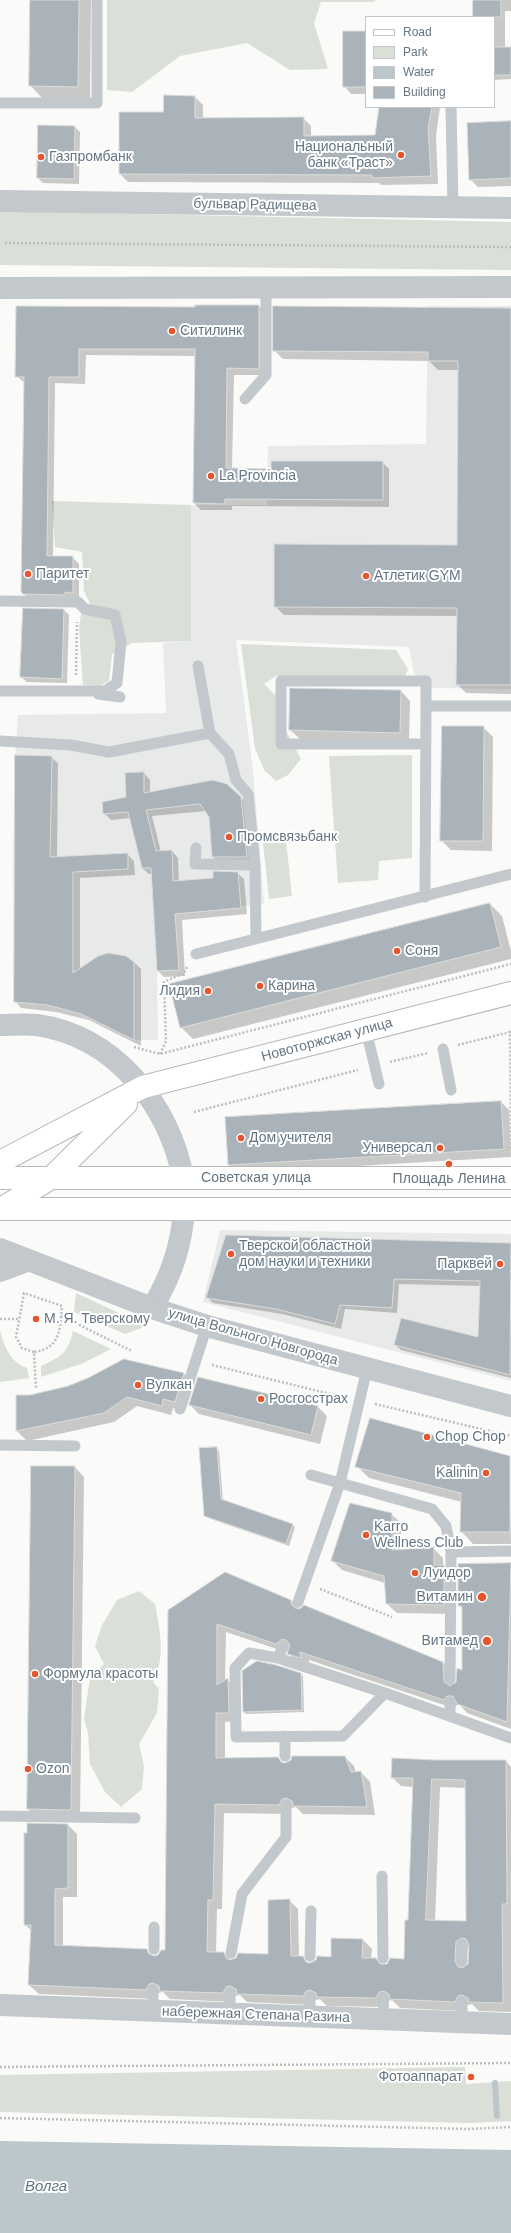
<!DOCTYPE html>
<html>
<head>
<meta charset="utf-8">
<style>
	body { margin:0 }
	#map { position:relative; width:511px; height:2233px; overflow:hidden; background:#fafaf8; font-family:Arial,sans-serif }
	canvas { display:block }
	.legend { position:absolute; left:365px; top:16px; width:130px; height:92px; box-sizing:border-box; background:#fff; border:1px solid #c1c8cd; margin:0; padding:5px 7px; list-style:none; font-size:12px; color:#657683 }
	.legend li { display:flex; align-items:center; gap:8px; height:20px }
	.legend b { width:20px; border:1px solid #c1c8cd }
</style>
</head>
<body>
<div id="map">
<canvas width="511" height="2233"></canvas>
<ul class="legend">
<li><b style="height:5px;background:#fff"></b>Road</li>
<li><b style="height:11px;background:#dadfd7"></b>Park</li>
<li><b style="height:11px;background:#bbc7cb"></b>Water</li>
<li><b style="height:11px;background:#aab3b9"></b>Building</li>
</ul>
</div>
<script>
const ctx = document.querySelector('canvas').getContext('2d');
ctx.lineJoin = 'round';
function fillPath(path, color) {
  ctx.fillStyle = color;
  ctx.fill(path, 'evenodd');
}
function strokePath(path, color, width, dash) {
  ctx.strokeStyle = color;
  ctx.lineWidth = width;
  ctx.lineCap = dash ? 'butt' : 'round';
  ctx.setLineDash(dash || []);
  ctx.stroke(path);
}
function drawText(font, color, halo, rows, align = 'center') {
  ctx.font = font + ' Arial,sans-serif';
  ctx.lineWidth = 4;
  ctx.setLineDash([]);
  ctx.textBaseline = 'middle';
  ctx.strokeStyle = halo;
  ctx.fillStyle = color;
  for (const [text, x, y, turn = 0] of rows) {
    ctx.save();
    ctx.translate(x, y);
    ctx.rotate((+turn || 0) * Math.PI / 180);
    ctx.textAlign = isNaN(turn) ? turn : align;
    if (halo) ctx.strokeText(text, 0, 0);
    ctx.fillText(text, 0, 0);
    ctx.restore();
  }
}
const built = new Path2D(`
	M428 306H511V689L429 688 427 681 414 674 409 647 236 640 253 770 264 904 175 914 179 970 157 971 158 1040H134L81 1014 48 1005 14 1002 13 859 15 755 18 715 166 713 163 643 191 641V505H267L268 446 426 444Z
	M220 1230 511 1234V1381L203 1302Z`);
const green = new Path2D(`
	M107 0H376L373 2H321L314 23 328 69 290 70 247 43 180 56 132 92 107 90Z
	M0 211 511 222V270L0 265Z
	M52 501 191 505V641L132 643 112 654 109 681 100 686 83 685 79 629 81 613 95 614 84 591 82 552 55 547Z
	M241 644 396 650 408 669 405 676 389 679 276 676 264 684 276 696 286 731 301 759 288 775 276 781 264 770 255 748Z
	M412 755V858L379 861 378 880 338 883 329 756Z
	M285 831 292 896 269 899 262 834Z
	M76 1293 147 1326 125 1334 74 1312Z
	M0 1331C5 1347 10 1362 27 1368L29 1378 0 1382Z
	M73 1331 111 1349 81 1364 41 1377V1366C61 1357 68 1353 73 1331Z
	M139 1591 155 1604C160 1631 166 1657 153 1682L159 1689 157 1713 139 1744 144 1767 142 1789 121 1807 105 1792 90 1764 88 1733 84 1719 90 1678 104 1664 95 1646 102 1625 117 1600Z
	M465 2067 466 2084 511 2081V2121L470 2123 0 2112V2075Z`);
const water = new Path2D(`
	M0 2141 511 2150V2233H0Z`);
const shadow = new Path2D(`
	M31 0H91L90 99 42 98 30 85Z
	M474 0H511V11H505V48L511 49V79L494 80V17H474Z
	M366 32V94H351L344 86Z
	M165 96 195 97 203 105V119L303 118 311 126V137L376 136 380 107H440L436 136 438 184 381 185 379 183 128 182 120 174V113H164Z
	M511 122V186L478 187 470 179Z
	M39 126 75 127 80 132 79 184 43 183 38 178Z
	M259 306 266 313 265 375H234L232 469 272 470 382 462 389 469V507L232 506V510H201L194 503 196 356 86 355 85 384 55 383 53 557H72L79 564V599L31 601 24 594 25 383 16 376 17 307 196 308Z
	M511 309V694L466 693 457 684 458 616 284 615 275 606 458 546 459 370H438L429 361 283 359 274 350Z
	M64 610 69 615 67 683 27 682 21 677Z
	M401 691 410 701 409 742 300 739 290 730Z
	M483 727 493 737 492 851 451 850 441 840Z
	M51 757 58 763 57 858 127 854 134 861 135 875 80 878V970L134 962 141 969V1046L89 1020 56 1012 21 1008 15 1001Z
	M144 773 150 780V793L241 798 248 805 253 863 219 864 213 857 210 817 206 811 152 816 161 852 172 851 178 858 179 882 214 878 237 873 244 879 247 914 182 920 185 976 164 977 158 971 152 874H149L142 868 130 818 111 820 104 813 127 798Z
	M490 904 502 916 511 951V959L193 1039 181 1027Z
	M501 1102 509 1110 511 1157 237 1173 229 1165Z
	M227 1236 511 1244V1378L401 1350 395 1345 479 1338 481 1286 399 1284 397 1313 345 1309 341 1329 282 1314 213 1303 207 1297Z
	M125 1360 184 1374 193 1384 185 1411 173 1408 171 1415 137 1406 114 1422 27 1441 17 1431V1396H30L68 1387 88 1379Z
	M190 1405 318 1407 327 1416 320 1444 199 1414Z
	M216 1448 219 1451 223 1501 293 1525 295 1527 289 1546 208 1518 205 1515Z
	M509 1457 511 1544H473L461 1531 462 1502 369 1478 357 1466Z
	M75 1467 84 1477 80 1819H38L28 1809Z
	M391 1514 401 1523V1550L433 1548 443 1558V1565L453 1575V1614L397 1613 387 1604 385 1583 342 1570 332 1560Z
	M511 1564V1729L467 1713 459 1704 453 1708 309 1660V1666L298 1663 289 1653 290 1649 286 1652 226 1632 225 1681 228 1680 237 1689V1721L225 1722V1759L278 1758 284 1764 345 1757 354 1766 356 1773 361 1772 370 1782 375 1815 303 1814 296 1807 291 1808 288 1814 224 1813 222 1909H217L216 1953H224L231 1960 268 1955 289 1900 298 1909 299 1957H303L309 1964 332 1958 363 1940 372 1949 371 1959H376L382 1965 405 1960 409 1921 413 1787 401 1786 392 1777 435 1761H506L511 1767V2012L479 2011 472 2004 467 2005 464 2011 400 2008 392 2000 388 2001 385 2007 327 2006 320 1999 315 2000 312 2005 247 2002 240 1995 235 1996 232 2002 170 1999 163 1992 158 1993 155 1999 39 1994 29 1985 32 1931 25 1925 68 1825 77 1834V1897H63V1947L147 1950 154 1957 166 1951 169 1611 291 1600 300 1610 443 1663 452 1672V1686L457 1683 463 1671V1610L459 1605V1565ZM440 1787 466 1788 467 1922H435ZM469 1948V1965L464 1968 465 1951Z
	M300 1674 303 1676 304 1712 246 1714 244 1712Z`);
const stream = new Path2D(`
	M495 2083 497 2116`);
const building = new Path2D(`
	M30 0H79L78 87 29 86Z
	M473 0H501V17H473Z
	M343 31H366V87H343Z
	M494 47H511V75H494Z
	M164 95 195 96V118L304 117V136L375 135 379 107H432L428 128 431 176 372 178V175L119 174V112H163Z
	M511 121V178L469 180 467 123Z
	M38 125 75 126 74 179 37 178Z
	M195 305H259V369L227 368 226 468 271 469V461H383V500L225 499V504L193 503 195 349H79V377H49L47 556H73V593L65 592V595L23 594 21 592 24 377H15L16 306 195 307Z
	M273 306 511 308V685H456L457 608 274 607V544L457 545 458 361H428V352L273 351Z
	M23 608 64 609 62 679 20 677Z
	M290 688 401 690 400 733 289 730Z
	M442 726H484L483 841H440Z
	M15 755 52 756 50 857 128 853V869L73 872V973L98 956 108 953 126 956 134 962V1040L81 1014 48 1005 14 1002Z
	M144 772V793L213 780 227 784 241 797 247 857H212L209 817 200 804 146 810 156 851 172 850 173 881 213 878V871L238 872 241 908 175 914 179 970 157 971 151 868H142L128 812 103 814 102 802 126 797 125 773Z
	M490 903 501 947 180 1028 169 984Z
	M501 1101 504 1149 228 1165 225 1117Z
	M226 1235 511 1243 510 1375 394 1345 401 1318 478 1337 480 1281 394 1279 392 1308 340 1305 335 1324 276 1309 206 1298Z
	M124 1359 184 1373 175 1402 163 1399 162 1406 127 1397 104 1413 16 1431V1395H30L68 1386 88 1378Z
	M198 1377 318 1406 311 1435 189 1405Z
	M370 1418 510 1456V1532H460L461 1493 355 1467Z
	M217 1447 221 1499 293 1524 286 1544 204 1516 199 1448Z
	M31 1466H75L71 1809 68 1810 27 1809Z
	M350 1503 392 1513V1550L434 1547V1565H444V1605L386 1604 384 1576 331 1561Z
	M511 1563 507 1722 457 1704 453 1696H447L444 1700 300 1652 301 1658 287 1654 290 1645 286 1640 282 1639 276 1644 217 1624V1685L228 1678 229 1713H216V1758L278 1757 281 1762 285 1763 291 1760 292 1756H345L351 1772 361 1771 367 1807 293 1806 292 1801 286 1798 282 1799 279 1805 215 1804 213 1900H208L207 1952H224L226 1958 229 1960 236 1958 238 1953 268 1954V1900L290 1899 291 1956H303L306 1962 310 1963 316 1960 317 1956 331 1957V1938L363 1939 362 1958H376L380 1964H387L390 1958 404 1959 405 1920H408L413 1778H391L392 1758 435 1760H506L507 1904H502L503 2003 469 2002 468 1998 462 1995 458 1996 455 2002 390 1999 389 1994 383 1991 379 1992 376 1998 317 1997 316 1993 310 1990 306 1991 303 1996 237 1994 236 1989 230 1986 226 1987 223 1993 160 1991 159 1986 153 1983 149 1984 146 1990 28 1985 31 1925H24V1833H27V1823L68 1824V1888L55 1889V1945L147 1949 148 1953 154 1956 158 1955 161 1950H165L168 1610 225 1572 291 1600V1604L295 1608 300 1609 304 1605 443 1662 444 1682 450 1686 456 1682 457 1668 462 1670V1606H458V1564ZM432 1779 465 1780 466 1921 426 1920ZM462 1938 466 1939 469 1945 468 1964 462 1968 458 1967 455 1961 456 1942Z
	M257 1661 276 1665 301 1673 302 1710 243 1712 242 1671Z`);
const path = new Path2D(`
	M5 243 511 247
	M76 675 77 622
	M458 1045 510 1032 511 1151
	M134 1047 160 1054 511 964
	M160 1054 166 1041 164 982 184 973 187 967
	M390 1062 428 1053
	M194 1112 358 1070
	M61 1316 132 1351
	M0 1319H18
	M34 1352 22 1348 16 1337 24 1293 62 1306C60 1329 61 1348 34 1352L36 1389
	M212 1365 343 1397
	M375 1404 511 1436
	M320 1589 392 1617
	M0 2067 511 2063
	M0 2118 469 2129 511 2127`);
const service = new Path2D(`
	M0 103H97V0
	M451 107 453 207
	M245 399 266 375V287
	M0 601 78 602 85 609 115 615 121 642 117 683 105 691H0
	M98 694 120 697
	M0 741 71 745 109 752 210 733 198 666
	M426 744H281V681H426V706
	M196 848 195 864 255 865 248 794 236 780 229 754 210 733
	M255 865 256 939
	M425 897 426 706H511
	M196 954 511 874
	M366 1030 379 1084
	M443 1049 451 1090
	M367 1369 340 1483 432 1509 446 1526 451 1552 511 1551
	M180 1409 207 1326
	M0 1445 75 1446
	M298 1602 340 1483 311 1475
	M278 1658 385 1693 343 1736 236 1737 235 1668 249 1653 278 1658 283 1646
	M450 1679 451 1552
	M385 1693 511 1738
	M450 1716V1702
	M285 1736V1756
	M0 1816 135 1818
	M382 1876 383 1958
	M462 1945V1961
	M154 1949V1927
	M231 1953 242 1894 286 1837V1805
	M310 1956 311 1911
	M383 1998 384 2019
	M153 2011V1990
	M230 2014V1993
	M310 2017V1997
	M462 2023V2002`);
const minor = new Path2D(`
	M0 1025C12 1025 25 1024 37 1025 114 1036 170 1105 183 1178
	M152 1308C171 1277 182 1245 184 1209`);
const tertiary = new Path2D(`
	M0 201 511 208
	M0 288 511 287
	M0 1249 152 1308 207 1326 511 1406
	M0 1271 27 1261
	M0 2005 511 2024`);
const secondary = new Path2D(`
	M0 1162 143 1087 511 993
	M1 1209 51 1178 126 1104`);
const primary = new Path2D(`
	M0 1178H511
	M0 1209H511`);
const markers = [
	[401,155,4,"#e4572e"],
	[41,157,4,"#e4572e"],
	[172,331,4,"#e4572e"],
	[211,476,4,"#e4572e"],
	[28,574,4,"#e4572e"],
	[366,576,4,"#e4572e"],
	[229,837,4,"#e4572e"],
	[397,951,4,"#e4572e"],
	[260,986,4,"#e4572e"],
	[208,991,4,"#e4572e"],
	[241,1138,4,"#e4572e"],
	[440,1148,4,"#e4572e"],
	[449,1164,4,"#e4572e"],
	[231,1254,4,"#e4572e"],
	[500,1264,4,"#e4572e"],
	[36,1319,4,"#e4572e"],
	[138,1385,4,"#e4572e"],
	[261,1399,4,"#e4572e"],
	[427,1437,4,"#e4572e"],
	[486,1473,4,"#e4572e"],
	[366,1535,4,"#e4572e"],
	[415,1573,4,"#e4572e"],
	[482,1597,5,"#e4572e"],
	[487,1641,5,"#e4572e"],
	[35,1674,4,"#e4572e"],
	[28,1769,4,"#e4572e"],
	[471,2077,4,"#e4572e"]
];
const poiNames = [
	["Национальный",393,147,"right"],
	["банк «Траст»",393,163,"right"],
	["Газпромбанк",49,157],
	["Ситилинк",180,331],
	["La Provincia",219,476],
	["Паритет",36,574],
	["Атлетик GYM",374,576],
	["Промсвязьбанк",237,837],
	["Соня",405,951],
	["Карина",268,986],
	["Лидия",200,991,"right"],
	["Дом учителя",249,1138],
	["Универсал",432,1148,"right"],
	["Площадь Ленина",449,1179,"center"],
	["Тверской областной",239,1246],
	["дом науки и техники",239,1262],
	["Парквей",492,1264,"right"],
	["М. Я. Тверскому",44,1319],
	["Вулкан",146,1385],
	["Росгосстрах",269,1399],
	["Chop Chop",435,1437],
	["Kalinin",478,1473,"right"],
	["Karro",374,1527],
	["Wellness Club",374,1543],
	["Луидор",423,1573],
	["Витамин",473,1597,"right"],
	["Витамед",478,1641,"right"],
	["Формула красоты",43,1674],
	["Ozon",36,1769],
	["Фотоаппарат",463,2077,"right"]
];
const streetNames = [
	["бульвар Радищева",255,205,1],
	["Новоторжская улица",327,1040,-15],
	["Советская улица",256,1178],
	["улица Вольного Новгорода",253,1337,16],
	["набережная Степана Разина",256,2015,2]
];
const waterNames = [
	["Волга",46,2187]
];
fillPath(built, '#e8e9e9');
fillPath(green, '#dadfd7');
fillPath(water, '#bbc7cb');
fillPath(shadow, '#0003');
strokePath(stream, '#bbc7cb', 6);
fillPath(building, '#aab3b9');
strokePath(building, '#dcdcda', 1);
strokePath(secondary, '#b3babf', 24);
strokePath(primary, '#b5babe', 24);
strokePath(path, '#bbbfc2', 2.5, [2, 2]);
strokePath(service, '#c3c8cc', 11);
strokePath(minor, '#c3c8cc', 22);
strokePath(tertiary, '#c3c8cc', 22);
strokePath(secondary, '#fff', 22);
strokePath(primary, '#fff', 22);
for (const [x, y, r, color] of markers) {
  const dot = new Path2D();
  dot.arc(x, y, r, 0, 2 * Math.PI);
  ctx.fillStyle = color;
  ctx.fill(dot);
  strokePath(dot, '#fff', 1.5);
}
drawText('14px', '#657683', '#fff', poiNames, 'left');
drawText('14px', '#657683', '#fff', streetNames);
drawText('italic 15px', '#60757c', '#fff', waterNames);
</script>
</body>
</html>
